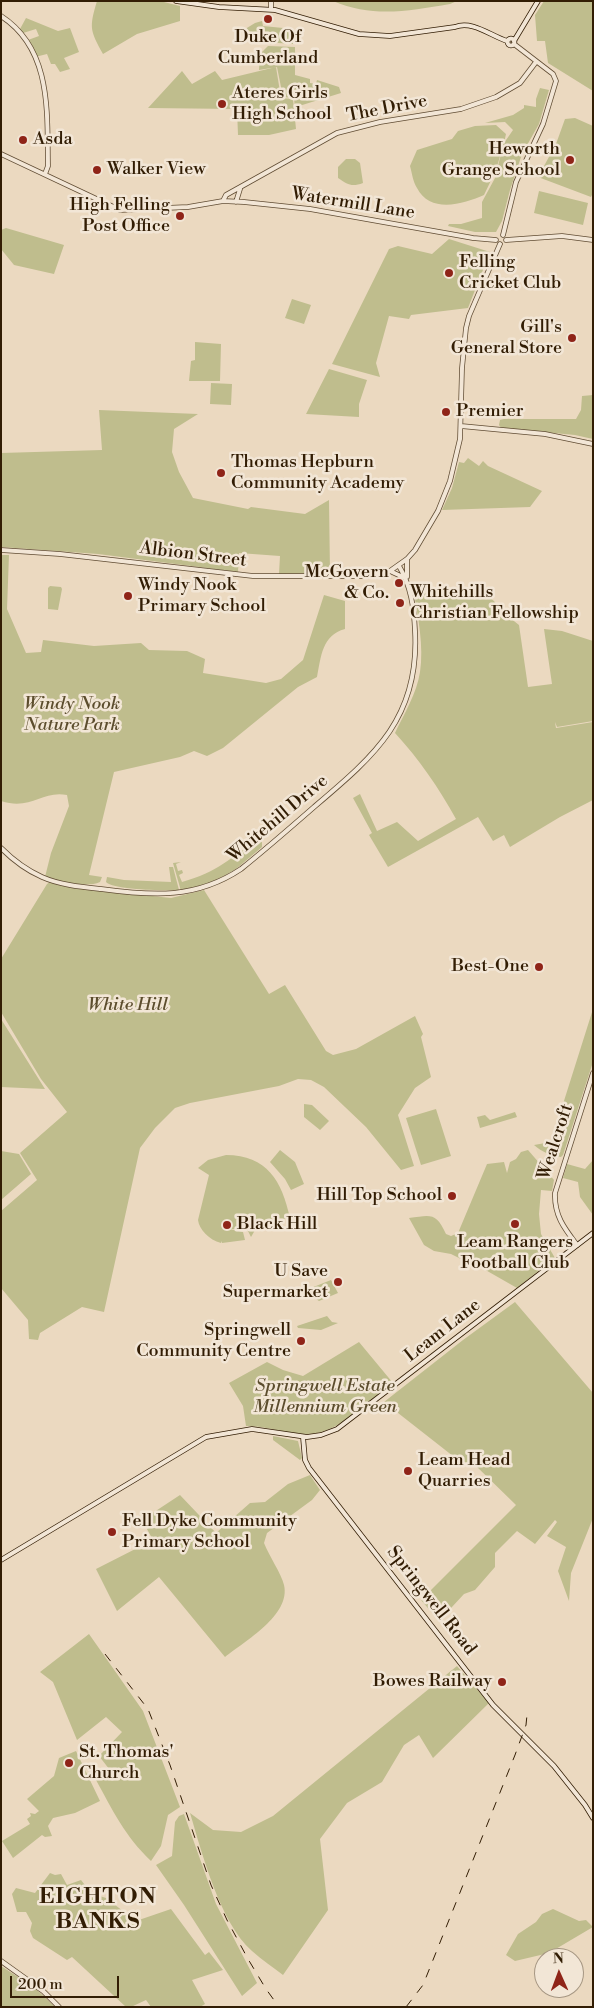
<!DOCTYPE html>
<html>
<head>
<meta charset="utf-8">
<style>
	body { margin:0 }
	#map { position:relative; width:594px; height:2008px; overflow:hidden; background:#ebd9c0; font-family:"Libre Bodoni",serif }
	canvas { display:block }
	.frame { position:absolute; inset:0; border:2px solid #321d04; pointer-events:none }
	.north { position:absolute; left:534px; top:1948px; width:50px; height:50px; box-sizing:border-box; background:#f2e6d6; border:1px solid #a59682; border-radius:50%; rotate:358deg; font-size:14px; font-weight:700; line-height:20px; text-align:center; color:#321d04 }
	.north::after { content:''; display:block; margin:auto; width:18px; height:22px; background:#8f2418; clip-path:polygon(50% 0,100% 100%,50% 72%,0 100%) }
	.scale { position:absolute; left:10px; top:1976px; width:109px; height:22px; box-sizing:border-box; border:2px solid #321d04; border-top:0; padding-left:6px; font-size:15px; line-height:18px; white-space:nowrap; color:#321d04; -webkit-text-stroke:4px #f2e6d6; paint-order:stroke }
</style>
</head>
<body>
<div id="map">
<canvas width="594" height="2008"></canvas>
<div class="frame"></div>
<div class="north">N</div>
<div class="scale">200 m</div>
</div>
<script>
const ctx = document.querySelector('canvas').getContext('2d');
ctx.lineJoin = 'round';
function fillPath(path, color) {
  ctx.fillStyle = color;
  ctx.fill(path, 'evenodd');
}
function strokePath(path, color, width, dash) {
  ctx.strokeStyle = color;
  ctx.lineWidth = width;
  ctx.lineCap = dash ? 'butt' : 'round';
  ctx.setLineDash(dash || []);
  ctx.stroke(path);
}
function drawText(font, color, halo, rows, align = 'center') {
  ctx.font = font + ' "Libre Bodoni",serif';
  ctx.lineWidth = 5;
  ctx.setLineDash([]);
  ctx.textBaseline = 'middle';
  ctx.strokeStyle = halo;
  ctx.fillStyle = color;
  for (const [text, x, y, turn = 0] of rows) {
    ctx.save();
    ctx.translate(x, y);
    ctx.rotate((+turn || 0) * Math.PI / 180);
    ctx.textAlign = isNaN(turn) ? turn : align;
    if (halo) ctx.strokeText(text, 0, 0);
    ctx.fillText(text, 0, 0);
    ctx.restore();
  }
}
const green = new Path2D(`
	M97 1H160L180 6V21L137 34 103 54C90 30 89 28 97 1Z
	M333 1H457L450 4C408 11 373 18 333 1Z
	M544 1H593V91L548 63 545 41H537L535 15Z
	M26 18 58 31 70 28 79 52 64 58 70 69 60 72 55 64H51L47 54 35 57 28 40 39 36 36 29 23 33 20 29Z
	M262 21 263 26 293 29V44L264 42 263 34 242 31 255 23Z
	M268 46 295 47V75L310 79V83L316 84 317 80 339 87 341 93 299 106 295 109 294 98 283 97 277 67 259 70 260 54Z
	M276 67 281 98 293 99 296 129 269 135H238L237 109 148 108 182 71 192 84 215 71 222 80Z
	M540 88 549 90 539 124 522 154 510 190 502 221 496 232H475L448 226 449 224H461L482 218V202L495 178 503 146 496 170 484 195C464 204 430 214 417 188 413 182 412 173 410 166L417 150 452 139 458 131 475 126 496 125 506 134 504 143 513 130 505 122 485 123 513 115 524 108V105L536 107V99Z
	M575 118 593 126V193L591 197 538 177 556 144 565 119Z
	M346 159H355L360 163 363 183C352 187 348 185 338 178V167Z
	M539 191 588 203 583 225 534 213Z
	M6 228 64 245 54 274 14 265 1 249V230Z
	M449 239 490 252 468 308 411 315 409 319 389 316 376 363 380 377 332 364 389 249 398 246 432 254Z
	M292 299 311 305 304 324 285 318Z
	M195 342 221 344 220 381H189L191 361 195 360Z
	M329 369 367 380 359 404V417L306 414Z
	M211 383 232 384 231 405 210 404Z
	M593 395V439L575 435 501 428 499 425 500 420 504 419H576L581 410 582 396Z
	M99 410 198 414 174 429 172 452 179 472 193 498 248 509 251 507 305 514 329 500 330 573 279 574 280 556 239 553 238 572 98 554 1 547V453L102 450Z
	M468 458 479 466 483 461 488 466 542 491 530 507 442 510 452 488 459 462 464 463Z
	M1 555H9L7 609 26 653 41 652 43 640 94 646 141 643 149 650 187 651 205 659 203 673 266 683 281 679 303 660 324 595 345 601V629C322 635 321 657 317 677L298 687 223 748 207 756 194 751 180 757 114 772 89 875 102 877 100 882C87 888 59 882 45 877L51 853 69 806 67 795C42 790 31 811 1 801Z
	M50 586 61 587 62 589 58 610 48 609V588Z
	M414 593 486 595 494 601 500 610 519 625 528 687 552 684 544 629 562 631 593 641V721L557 727 555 722 556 728 593 722V800L560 817 510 847 504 835 493 841 478 817 388 867 369 835 372 833 353 798 360 794 377 831 397 822 418 841 456 819C439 788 419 759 395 733 404 714 417 693 420 672 424 647 418 617 414 593Z
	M260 838 262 842V847L236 869 224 876 209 883 181 891 173 863 181 862 176 864 178 871 182 870 183 873 179 875 182 882C218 872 230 858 260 838Z
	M169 867H173L179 890C166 891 114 890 106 882L107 877 124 880 171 882Z
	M50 882 77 888 171 898 204 890 269 994 285 985 326 1051 333 1055 356 1049 415 1016 423 1034 421 1037 431 1077 415 1088 398 1115 414 1166 401 1170 366 1127 324 1087 311 1080 298 1079 279 1086 190 1103 175 1108 155 1128 140 1148 104 1312 82 1307 40 1333 38 1340 29 1339 28 1320 1 1288V1211L37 1180 20 1153 67 1112 41 1079 1 1012V959L47 884Z
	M593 1009V1062L563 1155 561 1157C551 1156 542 1152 534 1145L551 1142Z
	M1 1019 45 1089 1 1087Z
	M304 1104 312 1105 329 1121 320 1130 304 1117Z
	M436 1109 451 1156 421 1165 406 1118Z
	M515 1112 517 1117 480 1128 477 1117 485 1115 490 1120Z
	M280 1150 295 1162 304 1184 291 1190 285 1179 270 1162Z
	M528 1150 554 1180 552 1191 541 1190 539 1214 541 1234 555 1258 517 1288 475 1264 469 1263 451 1254 434 1251 424 1245 409 1218C431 1215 436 1212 446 1234L451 1236 458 1233 487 1164 504 1162 507 1173 510 1162 516 1159 521 1152Z
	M1 1151 19 1154 31 1174 1 1200Z
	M226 1155C267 1155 282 1181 290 1218L258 1225 251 1237 248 1231 225 1228 243 1232 245 1240 222 1243V1241L221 1243C209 1240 199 1229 198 1220L209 1175 198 1168 208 1160Z
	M593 1160V1215L580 1197 578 1182 563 1178 567 1164 585 1169Z
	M331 1280 338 1293 319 1301 316 1299 311 1288Z
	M515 1302 593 1393V1518L571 1573 569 1601 558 1571 566 1547 547 1536 557 1522 555 1520 535 1544 517 1531 495 1553V1567L475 1590 464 1594 439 1621 421 1600 516 1505 475 1465 458 1460 384 1402 463 1340Z
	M327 1316 332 1322 338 1323 321 1330 298 1328 297 1326Z
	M359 1342 393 1383C369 1402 336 1436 304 1434 284 1433 266 1426 246 1426L243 1406 229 1383 267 1362 283 1370 303 1376Z
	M273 1436 298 1441 302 1458 300 1460 273 1440Z
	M310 1475 320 1490 312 1500 267 1533 264 1543C269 1556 281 1573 284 1585 291 1615 245 1641 225 1657L159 1577 117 1611 96 1569 153 1540 142 1520 180 1495 216 1533 250 1503 265 1502 288 1484Z
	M89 1634 143 1711 180 1807 168 1815 161 1846 151 1861C125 1836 113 1811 96 1780L113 1774 99 1756 122 1732 106 1717 77 1740 53 1682 40 1672Z
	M457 1666 489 1703 433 1758 419 1735 404 1745 382 1782 347 1803 320 1839 328 1910 283 1975C273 1967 262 1960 252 1951 220 1923 202 1853 190 1813L213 1830 241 1832 273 1816Z
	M76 1751 100 1801 75 1813 53 1818 48 1826 52 1836 45 1837 42 1835 13 1858 2 1841 30 1824 27 1819 31 1816 30 1813 35 1814 39 1811 27 1799 54 1776 59 1758Z
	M184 1814 216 1904 257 1983 242 1996 184 1905 156 1865 172 1856 175 1822 179 1816Z
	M50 1873 55 1875 61 1874 67 1885 81 1880 91 1893 106 1898 136 1921 171 1909 205 1955 209 1952 223 1970 192 1980 205 2004 200 2007H151L146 2000 131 2007H126L72 1957 67 1960 33 1938 30 1931 32 1923 26 1912H17L12 1894 16 1888 35 1893Z
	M553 1909 579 1921 586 1920 593 1927 549 1953 515 1961 506 1955 518 1934 536 1922 542 1914Z
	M1 1966 35 1988 55 2007H1Z`);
const tertiary = new Path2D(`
	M271 9V1
	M1 16C52 49 47 112 48 166L45 174
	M1 154 120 210 188 207 223 201 244 202 310 209 473 238 496 240
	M223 201 226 195 337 133 380 122 461 109 496 97 520 83 536 62
	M236 202 240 189
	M503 235 516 182 543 124 556 81 553 74 514 44
	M506 240 562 236 593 240
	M461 426 545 434 593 444
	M1 550 60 554 253 576H367L390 571 407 559 415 550 438 511 450 481 460 439 462 368 466 328 469 316 500 244
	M390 571 405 578
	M407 577V559
	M1 848C13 860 26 870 42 877 60 885 82 887 101 889 153 896 196 899 241 869 266 849 290 828 314 807 374 756 420 718 415 631 414 608 411 586 399 566
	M577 1245C564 1228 554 1215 555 1193L593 1073
	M1 1961 43 1991 59 2007`);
const secondary = new Path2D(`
	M176 1 219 7 275 10 359 34 390 36 455 27C472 20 491 36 507 41
	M507.5 42a3.5 3.5 0 1 1 7 0a3.5 3.5 0 1 1-7 0Z
	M514 41 538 1
	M303 1437 305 1460 309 1468 493 1705 554 1766 585 1805 593 1818
	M1 1560 206 1437 252 1429 307 1437 321 1435 337 1429 593 1233`);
const rail = new Path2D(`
	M105 1654 148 1709 170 1765 211 1885 227 1920 248 1959 266 1989 279 2007
	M406 2007 423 1985 515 1755 526 1725 527 1715`);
const markers = [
	[268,19,5,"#8f2418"],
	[222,104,5,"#8f2418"],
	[23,140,5,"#8f2418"],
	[570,160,5,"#8f2418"],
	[97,170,5,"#8f2418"],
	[180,216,5,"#8f2418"],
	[449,273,5,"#8f2418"],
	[572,338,5,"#8f2418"],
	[446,412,5,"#8f2418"],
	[221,473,5,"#8f2418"],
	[399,583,5,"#8f2418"],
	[128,596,5,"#8f2418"],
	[400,603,5,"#8f2418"],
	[539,967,5,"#8f2418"],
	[452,1196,5,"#8f2418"],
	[515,1224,5,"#8f2418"],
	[227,1225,5,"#8f2418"],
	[338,1282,5,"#8f2418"],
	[301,1341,5,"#8f2418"],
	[408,1471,5,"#8f2418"],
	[112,1532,5,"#8f2418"],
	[502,1682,5,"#8f2418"],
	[69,1763,5,"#8f2418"]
];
const poiNames = [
	["Duke Of",268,38,"center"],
	["Cumberland",268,59,"center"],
	["Ateres Girls",232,94],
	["High School",232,115],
	["Asda",33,140],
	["Heworth",560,150,"right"],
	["Grange School",560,171,"right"],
	["Walker View",107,170],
	["High Felling",170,206,"right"],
	["Post Office",170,227,"right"],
	["Felling",459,263],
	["Cricket Club",459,284],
	["Gill's",562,328,"right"],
	["General Store",562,349,"right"],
	["Premier",456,412],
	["Thomas Hepburn",231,463],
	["Community Academy",231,484],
	["McGovern",389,573,"right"],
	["& Co.",389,594,"right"],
	["Windy Nook",138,586],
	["Primary School",138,607],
	["Whitehills",410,593],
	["Christian Fellowship",410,614],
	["Best-One",529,967,"right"],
	["Hill Top School",442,1196,"right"],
	["Black Hill",237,1225],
	["Leam Rangers",515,1243,"center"],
	["Football Club",515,1264,"center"],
	["U Save",328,1272,"right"],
	["Supermarket",328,1293,"right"],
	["Springwell",291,1331,"right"],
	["Community Centre",291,1352,"right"],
	["Leam Head",418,1461],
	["Quarries",418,1482],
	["Fell Dyke Community",122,1522],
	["Primary School",122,1543],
	["Bowes Railway",492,1682,"right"],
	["St. Thomas'",79,1753],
	["Church",79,1774]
];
const streetNames = [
	["The Drive",387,109,-11],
	["Watermill Lane",353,204,9],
	["Albion Street",193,555,7],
	["Whitehill Drive",278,819,-40],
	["Wealcroft",556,1142,-72],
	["Leam Lane",443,1331,-38],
	["Springwell Road",431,1601,52]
];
const parkNames = [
	["Windy Nook",72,705],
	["Nature Park",72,726],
	["White Hill",128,1006],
	["Springwell Estate",325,1387],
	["Millennium Green",325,1408]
];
const districtNames = [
	["EIGHTON",98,1898],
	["BANKS",98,1923]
];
fillPath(green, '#bfbd8d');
strokePath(tertiary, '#604c33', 5.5);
strokePath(secondary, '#321d04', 5.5);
strokePath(tertiary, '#f2e6d6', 4);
strokePath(secondary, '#f2e6d6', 4);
strokePath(rail, '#321d04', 1, [9, 9]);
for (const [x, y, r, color] of markers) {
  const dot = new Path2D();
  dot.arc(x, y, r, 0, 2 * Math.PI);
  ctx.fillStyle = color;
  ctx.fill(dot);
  strokePath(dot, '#f2e6d6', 2);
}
drawText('18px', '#321d04', '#f2e6d6', poiNames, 'left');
drawText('18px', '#321d04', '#f2e6d6', streetNames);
drawText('italic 18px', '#5c4d2d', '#f2e6d6', parkNames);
ctx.letterSpacing = '1px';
drawText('bold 22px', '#321d04', '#f2e6d6', districtNames);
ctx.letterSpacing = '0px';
</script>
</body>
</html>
